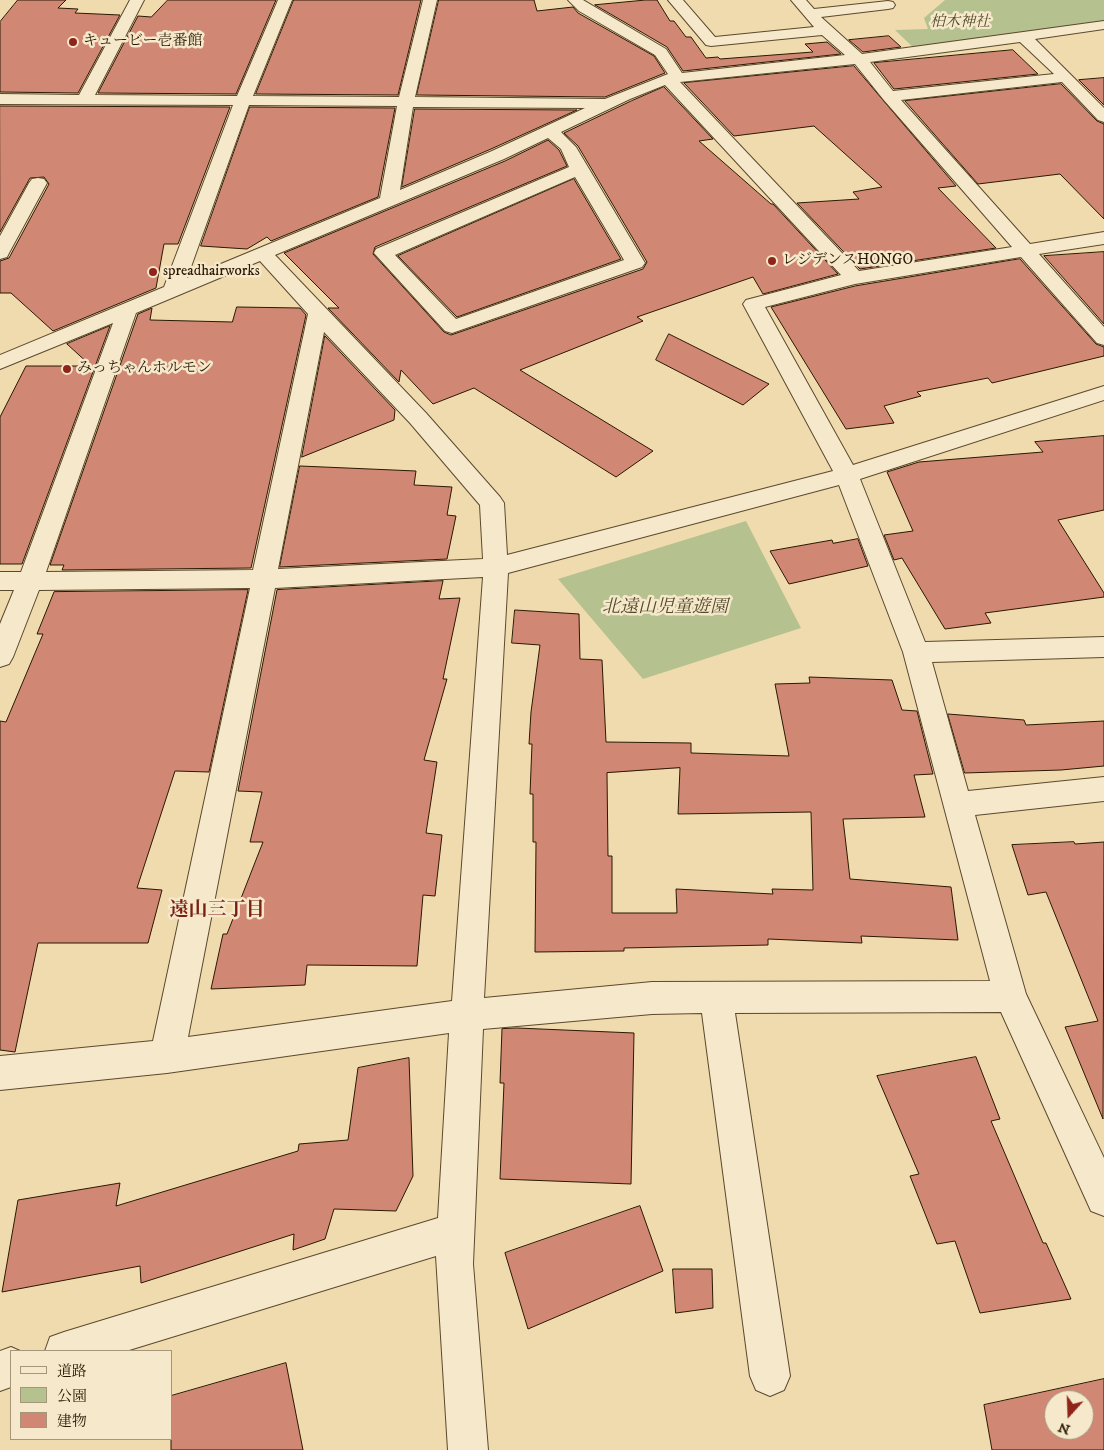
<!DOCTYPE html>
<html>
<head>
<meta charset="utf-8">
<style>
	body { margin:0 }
	#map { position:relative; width:1104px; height:1450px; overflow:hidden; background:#f0dbaf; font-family:"IM FELL DW Pica","Noto Serif JP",serif }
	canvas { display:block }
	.legend { position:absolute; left:10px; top:1350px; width:162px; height:90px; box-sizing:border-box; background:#f5e8cb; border:1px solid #a4957b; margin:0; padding:6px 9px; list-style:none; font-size:15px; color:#2b1802 }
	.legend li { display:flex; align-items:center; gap:10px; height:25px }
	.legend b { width:25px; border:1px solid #a4957b }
	.north { position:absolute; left:1044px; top:1390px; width:50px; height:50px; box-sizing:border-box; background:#f5e8cb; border:1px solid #a4957b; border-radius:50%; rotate:200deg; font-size:14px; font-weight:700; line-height:20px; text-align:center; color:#2b1802 }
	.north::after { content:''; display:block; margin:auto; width:18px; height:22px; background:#8f2418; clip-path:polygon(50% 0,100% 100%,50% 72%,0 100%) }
</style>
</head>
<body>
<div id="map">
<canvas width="1104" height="1450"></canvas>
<ul class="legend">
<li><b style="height:6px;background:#f5e8cb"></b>道路</li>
<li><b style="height:14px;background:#b5c18e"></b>公園</li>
<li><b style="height:14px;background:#d08773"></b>建物</li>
</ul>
<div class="north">N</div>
</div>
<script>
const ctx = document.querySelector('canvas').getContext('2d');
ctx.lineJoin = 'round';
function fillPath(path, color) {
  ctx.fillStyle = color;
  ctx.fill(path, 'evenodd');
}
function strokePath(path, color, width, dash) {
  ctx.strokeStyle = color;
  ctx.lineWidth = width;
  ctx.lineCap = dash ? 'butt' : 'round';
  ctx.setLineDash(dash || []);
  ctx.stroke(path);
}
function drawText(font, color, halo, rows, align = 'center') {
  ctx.font = font + ' "IM FELL DW Pica","Noto Serif JP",serif';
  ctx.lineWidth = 5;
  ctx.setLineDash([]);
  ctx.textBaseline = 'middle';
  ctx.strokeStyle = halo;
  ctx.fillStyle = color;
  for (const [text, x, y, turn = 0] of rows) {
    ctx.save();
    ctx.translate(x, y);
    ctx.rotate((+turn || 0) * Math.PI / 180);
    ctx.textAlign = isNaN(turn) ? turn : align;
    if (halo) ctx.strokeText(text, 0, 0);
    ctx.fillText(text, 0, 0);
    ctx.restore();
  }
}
const green = new Path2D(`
	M945 0H1104V25L918 52 895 30 928 29 924 18Z
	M746 521 801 628 643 679 558 579Z`);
const building = new Path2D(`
	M18 0H66L58 8 78 9 75 13 120 15 78 93 0 92V22Z
	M168 0H276L236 94 98 93 138 16 151 17Z
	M294 0H421L398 95 256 94Z
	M439 0H534L537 11 573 7 578 13 654 56 665 73 605 97 417 95Z
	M646 0H657L670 21H674L686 37H691L706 58 718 57 720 59 813 52 805 44 827 42 841 54 683 71 667 47 595 5Z
	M889 36 901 47 863 52 849 40Z
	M1013 50 1038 74 894 89 874 63Z
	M854 66 956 186 938 188 996 248 860 269 797 203 859 199 853 192 882 187 814 126 734 136 684 83Z
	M1104 78V105L1079 80Z
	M1061 84 1097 121 1104 124V219L1060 174 978 184 905 101Z
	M664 87 713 139 699 141 771 204H773L838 274 763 294 753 277 637 317 643 321 520 370 653 451 616 477 474 388 433 404 401 370 399 382 328 308H339L284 253 505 161 548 140 559 150 567 166 375 247 373 254 444 332 451 335 643 269 647 262 578 146 564 133 631 101Z
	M0 106 230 107 178 244H164L156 288 53 331 11 293H0V261L9 258 49 184 44 177 30 178 0 232Z
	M250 107 395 108 378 197 271 241 267 237 247 249 201 246Z
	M415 109 577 110 491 149 402 187Z
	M574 179 621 259 457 317 398 256Z
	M1104 252V324L1044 256Z
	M1020 259 1096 344 1104 347V356L992 383 988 378 917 392 921 396 884 406 894 423 846 429 771 307 855 286Z
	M237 307 300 308 306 315 251 568 62 570 64 565H50L138 314 152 308 150 320 232 322Z
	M110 326 22 564H0V417L26 366H91L67 344Z
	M669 334 769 384 743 405 656 360Z
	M325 336 395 410 394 420 302 457Z
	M1104 436V510L1058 520 1104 593V597L985 613 991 623 945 629 902 558 894 560 884 535 913 531 887 472 919 462 1043 452 1035 442Z
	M300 466 416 471 414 485 452 487 447 515 456 516 447 559 280 567Z
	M858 539 868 566 789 584 770 551 832 540 833 543Z
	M443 581 439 599 460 598 443 679H447L424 760 437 762 426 833 442 835 435 896 423 895 417 966 307 965 305 985 211 989 223 934H227L263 842H250L262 792 238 791 277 590Z
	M248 590 209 772 175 771 137 888 162 890 148 943H38L15 1052 0 1050V721L6 722 43 634H37L54 592Z
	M515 610 579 614 580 659 602 660 606 742 691 743V753L789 756 775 684 810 683 809 677 892 680 902 710 917 711 933 774 914 775 925 817 843 819 850 879 951 887 958 940 861 936 862 943 768 939V945L624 948V951L535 952 536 842H533V794H530L532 744H529L531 712 540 645 512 643ZM680 768 678 814 811 812 813 890 772 889 773 894 676 889 677 913H612V856H608L607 773Z
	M948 714 1024 720 1026 725 1104 721V766L1061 770 965 773Z
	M1074 842 1075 844 1104 842 1103 1119 1065 1027 1098 1021 1046 892 1028 895 1012 845Z
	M517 1028 634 1033 631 1184 500 1179 504 1083H500L502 1029Z
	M976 1057 1000 1119 991 1121 1043 1243H1046L1071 1299 980 1313 955 1241 937 1244 910 1176 919 1174 877 1076Z
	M409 1058 413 1176 396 1211 334 1209 325 1239 293 1250 294 1234 141 1283 140 1266 2 1292 18 1200 120 1183 116 1206 298 1151 299 1144 348 1140 358 1068Z
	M640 1206 663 1271 528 1329 505 1253Z
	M673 1269H712L713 1308 676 1313Z
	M286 1363 303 1450H171V1396Z
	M1104 1379V1450H992L984 1405ZM1054 1400H1084V1430H1054Z`);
const minor = new Path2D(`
	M130 0H144L95 95 237 96 278 0H292L253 96 399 97 423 0H437L415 97 605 99 668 74 655 55 579 11 568 0H583L666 49 682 73 845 55 822 35 711 46 706 45 668 0H683L715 37 814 27 791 0H806L814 9 888 1 893 2 895 5 893 8 888 9 821 17 862 54 1104 21V29L1035 39 1104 108V122L1098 120 1062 82 901 100 1030 244 1104 232V244L1039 254 1104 327V345L1097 343 1021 257 855 284 765 307 853 465 1104 386V400L860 479 925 642 1104 637V657L932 662 968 791 1104 777V801L975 815 1026 994 1104 1158V1216L1091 1211 1001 1012 735 1013 790 1376 784 1390 770 1396 756 1390 750 1376 702 1013 652 1014 483 1029 473 1264 488 1450H448L436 1256 126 1351H45L50 1337 64 1332 438 1218 449 1033 167 1073 0 1090V1056L153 1041 250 588 39 590 13 657 9 664 0 667V624L14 590H0V572H21L113 323 0 369V355L164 287 233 105 0 104V94L79 95ZM1020 42 1054 74 893 91 870 62ZM855 64 883 99 1012 247 859 271 680 82ZM665 85 841 275 746 300 743 304 833 471 507 555 504 503 500 497 426 413 275 255 504 159 548 138 561 149 569 167 376 249 374 253 445 331 452 333 642 267 645 263 576 147 561 132 630 99ZM249 105 397 106 380 198 187 278ZM413 107 585 108 492 151 400 190ZM575 177 624 260 456 319 395 255ZM260 261 308 314 253 570 46 572 136 313ZM324 332 410 423 480 505 483 559 278 569ZM839 485 903 652 990 981 652 982 484 998 508 573ZM483 577 452 1001 188 1037 275 588Z
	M38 178 44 179 47 183 9 253 7 257 0 259V236L29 183 32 179Z
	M11 1347 20 1351H11V1387L0 1391V1351Z`);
const markers = [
	[73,42,5,"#8f2418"],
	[772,261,5,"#8f2418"],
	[153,272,5,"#8f2418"],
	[67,369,5,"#8f2418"]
];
const farParknames = [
	["柏木神社",960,23]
];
const farPoinames = [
	["キュービー壱番館",83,42],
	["レジデンスHONGO",782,261],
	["spreadhairworks",163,272],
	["みっちゃんホルモン",77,369]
];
const parkNames = [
	["北遠山児童遊園",665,608]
];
const neighbourhoodNames = [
	["遠山三丁目",217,911]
];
fillPath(green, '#b5c18e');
fillPath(building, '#d08773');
strokePath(building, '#2b1802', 1);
strokePath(minor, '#5c492d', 2);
fillPath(minor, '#f5e8cb');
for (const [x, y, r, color] of markers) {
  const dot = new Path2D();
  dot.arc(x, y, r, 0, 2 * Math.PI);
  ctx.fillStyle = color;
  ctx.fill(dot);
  strokePath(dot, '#f5e8cb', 2);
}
drawText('italic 15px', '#544b2c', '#f5e8cb', farParknames);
drawText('15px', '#2b1802', '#f5e8cb', farPoinames, 'left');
drawText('italic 18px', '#544b2c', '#f5e8cb', parkNames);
drawText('bold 19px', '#7a1f14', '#f5e8cb', neighbourhoodNames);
</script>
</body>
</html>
